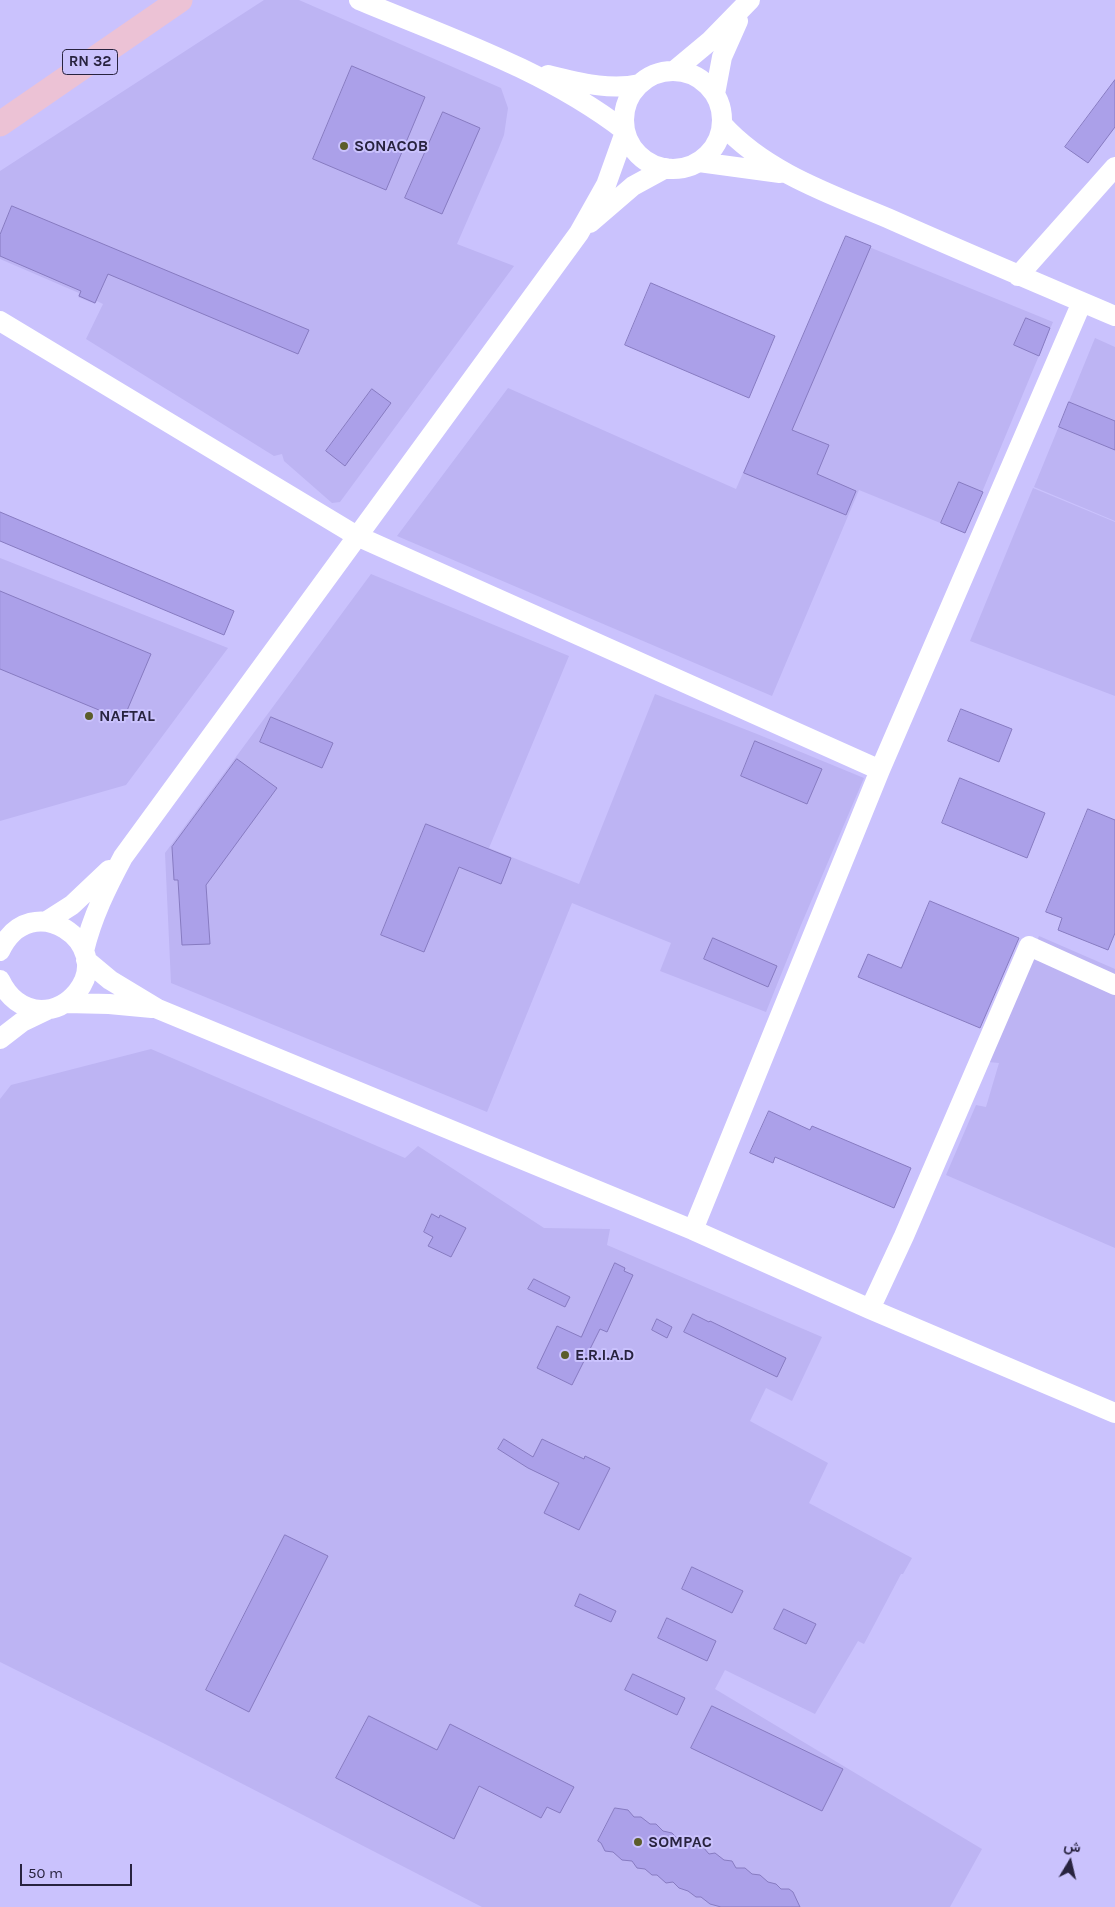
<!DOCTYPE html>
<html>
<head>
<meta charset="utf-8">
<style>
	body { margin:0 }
	#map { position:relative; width:1115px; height:1907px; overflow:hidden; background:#cac2fd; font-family:Karla,Vazirmatn,sans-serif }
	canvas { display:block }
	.north { position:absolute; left:1045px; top:1837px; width:50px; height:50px; -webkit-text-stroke:4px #cac2fd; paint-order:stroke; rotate:9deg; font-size:14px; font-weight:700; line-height:20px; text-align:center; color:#28233f }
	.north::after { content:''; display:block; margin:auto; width:18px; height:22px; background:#28233f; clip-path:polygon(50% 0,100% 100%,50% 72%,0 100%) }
	.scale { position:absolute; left:20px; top:1864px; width:112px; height:22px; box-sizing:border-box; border:2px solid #28233f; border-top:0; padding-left:6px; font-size:15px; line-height:18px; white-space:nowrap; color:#28233f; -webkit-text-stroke:4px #cac2fd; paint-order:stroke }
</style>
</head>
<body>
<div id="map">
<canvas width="1115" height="1907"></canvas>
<div class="north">ش</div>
<div class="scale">50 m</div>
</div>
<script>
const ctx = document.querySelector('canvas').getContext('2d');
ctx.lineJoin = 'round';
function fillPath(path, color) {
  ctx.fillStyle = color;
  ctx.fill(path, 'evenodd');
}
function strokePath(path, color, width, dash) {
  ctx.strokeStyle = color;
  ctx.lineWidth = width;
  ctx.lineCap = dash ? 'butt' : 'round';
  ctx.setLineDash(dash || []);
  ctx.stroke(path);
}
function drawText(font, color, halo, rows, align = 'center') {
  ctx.font = font + ' Karla,sans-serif';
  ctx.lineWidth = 4;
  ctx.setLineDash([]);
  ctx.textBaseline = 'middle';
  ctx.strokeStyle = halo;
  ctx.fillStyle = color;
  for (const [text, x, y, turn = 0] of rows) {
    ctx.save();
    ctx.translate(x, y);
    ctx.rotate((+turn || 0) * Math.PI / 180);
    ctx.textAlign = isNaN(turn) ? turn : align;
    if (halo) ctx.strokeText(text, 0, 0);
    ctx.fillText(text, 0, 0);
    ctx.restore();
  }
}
const built = new Path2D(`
	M264 0H299L501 88 508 108 504 135 498 150 457 244 514 266 340 502 332 503 284 461 282 454 274 456 86 339 103 304 97 301 95 304 78 297 79 293 0 259V171Z
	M846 236 847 238 1053 322 965 533 859 490 772 696 397 536 508 388 736 489Z
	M1095 338 1115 347V521L1034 487Z
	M1033 488 1115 522V696L970 641Z
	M0 558 228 648 126 785 0 821Z
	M371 574 569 656 489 848 579 884 655 694 757 734 864 778 801 925 766 1012 660 971 671 943 572 903 487 1112 171 983 165 853Z
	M1039 936 1115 969V1248L946 1175 976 1105 986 1107 999 1063 988 1062Z
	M151 1049 405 1158 418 1146 544 1228 610 1229 607 1245 822 1337 792 1401 766 1388 750 1421 828 1463 809 1503 912 1558 903 1574H901L864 1644 858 1641 815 1714 725 1670 715 1689 982 1849 950 1907H482L163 1743 0 1662V1099L11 1085Z`);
const building = new Path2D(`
	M352 66 425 97 386 190 313 159Z
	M1115 80V127L1088 163 1065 147Z
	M443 112 480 128 442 214 405 198Z
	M12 206 309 330 298 354 108 274 95 303 79 296 81 291 0 256V235Z
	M846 236 871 246 792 430 829 445 817 474 856 491 846 515 744 473Z
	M651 283 775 336 749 398 625 345Z
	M1026 318 1050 328 1039 356 1014 345Z
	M372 389 391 403 345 466 326 451Z
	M1069 402 1115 421V450L1059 427Z
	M959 482 983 492 965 533 941 523Z
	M0 512 234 611 224 635 0 541Z
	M0 591 151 654 123 720 0 669Z
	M961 709 1012 729 999 762 948 741Z
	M271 717 333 743 322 768 260 742Z
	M755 741 822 769 807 804 741 776Z
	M237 759 277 788 206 885 210 944 182 945 178 880H174L172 847Z
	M960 778 1045 813 1027 858 942 823Z
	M1088 809 1115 820V933L1108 950 1058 930 1062 918 1046 912Z
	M426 824 511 858 501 884 459 867 424 952 381 935Z
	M930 901 1019 938 980 1028 858 977 868 954 901 968Z
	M713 938 777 966 768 987 704 959Z
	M769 1111 810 1130 812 1126 911 1168 894 1208 775 1157 773 1163 750 1153Z
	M432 1214 439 1218 440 1215 466 1228 451 1257 428 1246 433 1237 424 1232Z
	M615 1263 625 1268 624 1271 633 1275 607 1332 600 1329 572 1385 537 1368 557 1326 581 1337Z
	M534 1279 570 1297 565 1307 528 1289Z
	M693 1314 709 1322 710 1321 786 1358 777 1377 684 1332Z
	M657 1319 672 1327 667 1338 652 1330Z
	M504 1439 533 1457 542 1439 584 1459 585 1456 610 1468 579 1530 544 1513 559 1483 528 1468 498 1449Z
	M285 1535 328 1556 249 1712 206 1690Z
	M692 1567 743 1591 732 1613 682 1589Z
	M580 1594 616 1611 611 1622 575 1606Z
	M784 1609 816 1624 806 1644 774 1629Z
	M667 1618 716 1641 707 1661 658 1638Z
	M633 1674 685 1698 677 1715 625 1690Z
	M712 1706 843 1769 822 1811 691 1748Z
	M369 1716 437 1750 450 1724 574 1787 560 1813 547 1807 541 1818 479 1786 454 1839 336 1778Z
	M615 1808 628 1810 634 1817H641L650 1824H656L663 1831 672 1833 679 1840 687 1839 693 1845 703 1847 709 1854 715 1853 724 1860 732 1861 736 1868H745L752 1874 760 1875 768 1882 776 1884 781 1889H789L793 1892 800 1907H721L710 1904 701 1897H696L688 1891 679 1888 673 1882 666 1883 657 1875H652L645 1869 637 1868 632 1861 622 1860 613 1852 605 1851 601 1843 598 1841Z`);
const minor = new Path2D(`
	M359 0C450 38 546 70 625 131
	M674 71 710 41 750 0
	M624 120a49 49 0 1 1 98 0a49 49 0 1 1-98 0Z
	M548 75C578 82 609 91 640 84
	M715 94 722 57 738 21
	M722 124C766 173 833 195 892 220 966 253 1040 284 1115 316
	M699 162 780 173
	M590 223 633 186 666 168
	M1018 276 1115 167
	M0 321 357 536 880 770
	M47 921 72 905 109 870
	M0 951C31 885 116 944 77 992 68 1003 56 1010 41 1010 22 1009 8 997 0 980
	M84 951C92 917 107 887 123 857L579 233 606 185 625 132
	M86 960 110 980 158 1009 693 1230 870 1309 1115 1413
	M66 1003 109 1004 152 1008
	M0 1039 22 1022 47 1010
	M693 1230 880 770 1082 302
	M870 1309 904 1236 1029 946 1115 985`);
const major = new Path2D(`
	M0 124 180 0`);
const markers = [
	[344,146,5,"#5c5d2b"],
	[89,716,5,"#5c5d2b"],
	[565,1355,5,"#5c5d2b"],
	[638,1842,5,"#5c5d2b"]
];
const shields = [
	[90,62,55]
];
const shieldNames = [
	["RN 32",90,62]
];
const poiNames = [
	["SONACOB",354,146],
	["NAFTAL",99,716],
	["E.R.I.A.D",575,1355],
	["SOMPAC",648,1842]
];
fillPath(built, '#bdb4f3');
fillPath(building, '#aba0e9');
strokePath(building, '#877bc1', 1);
strokePath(minor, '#fff', 20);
strokePath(major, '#ecc2d5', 25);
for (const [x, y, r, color] of markers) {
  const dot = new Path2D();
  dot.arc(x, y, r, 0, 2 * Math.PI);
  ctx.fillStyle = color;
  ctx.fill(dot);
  strokePath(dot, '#cac2fd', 2);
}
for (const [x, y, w] of shields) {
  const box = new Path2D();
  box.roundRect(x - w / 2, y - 12.5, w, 25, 4);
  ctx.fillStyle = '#cac2fd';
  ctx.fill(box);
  strokePath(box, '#28233f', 1);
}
drawText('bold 15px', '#28233f', null, shieldNames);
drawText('bold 16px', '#28233f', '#cac2fd', poiNames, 'left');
</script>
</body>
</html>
